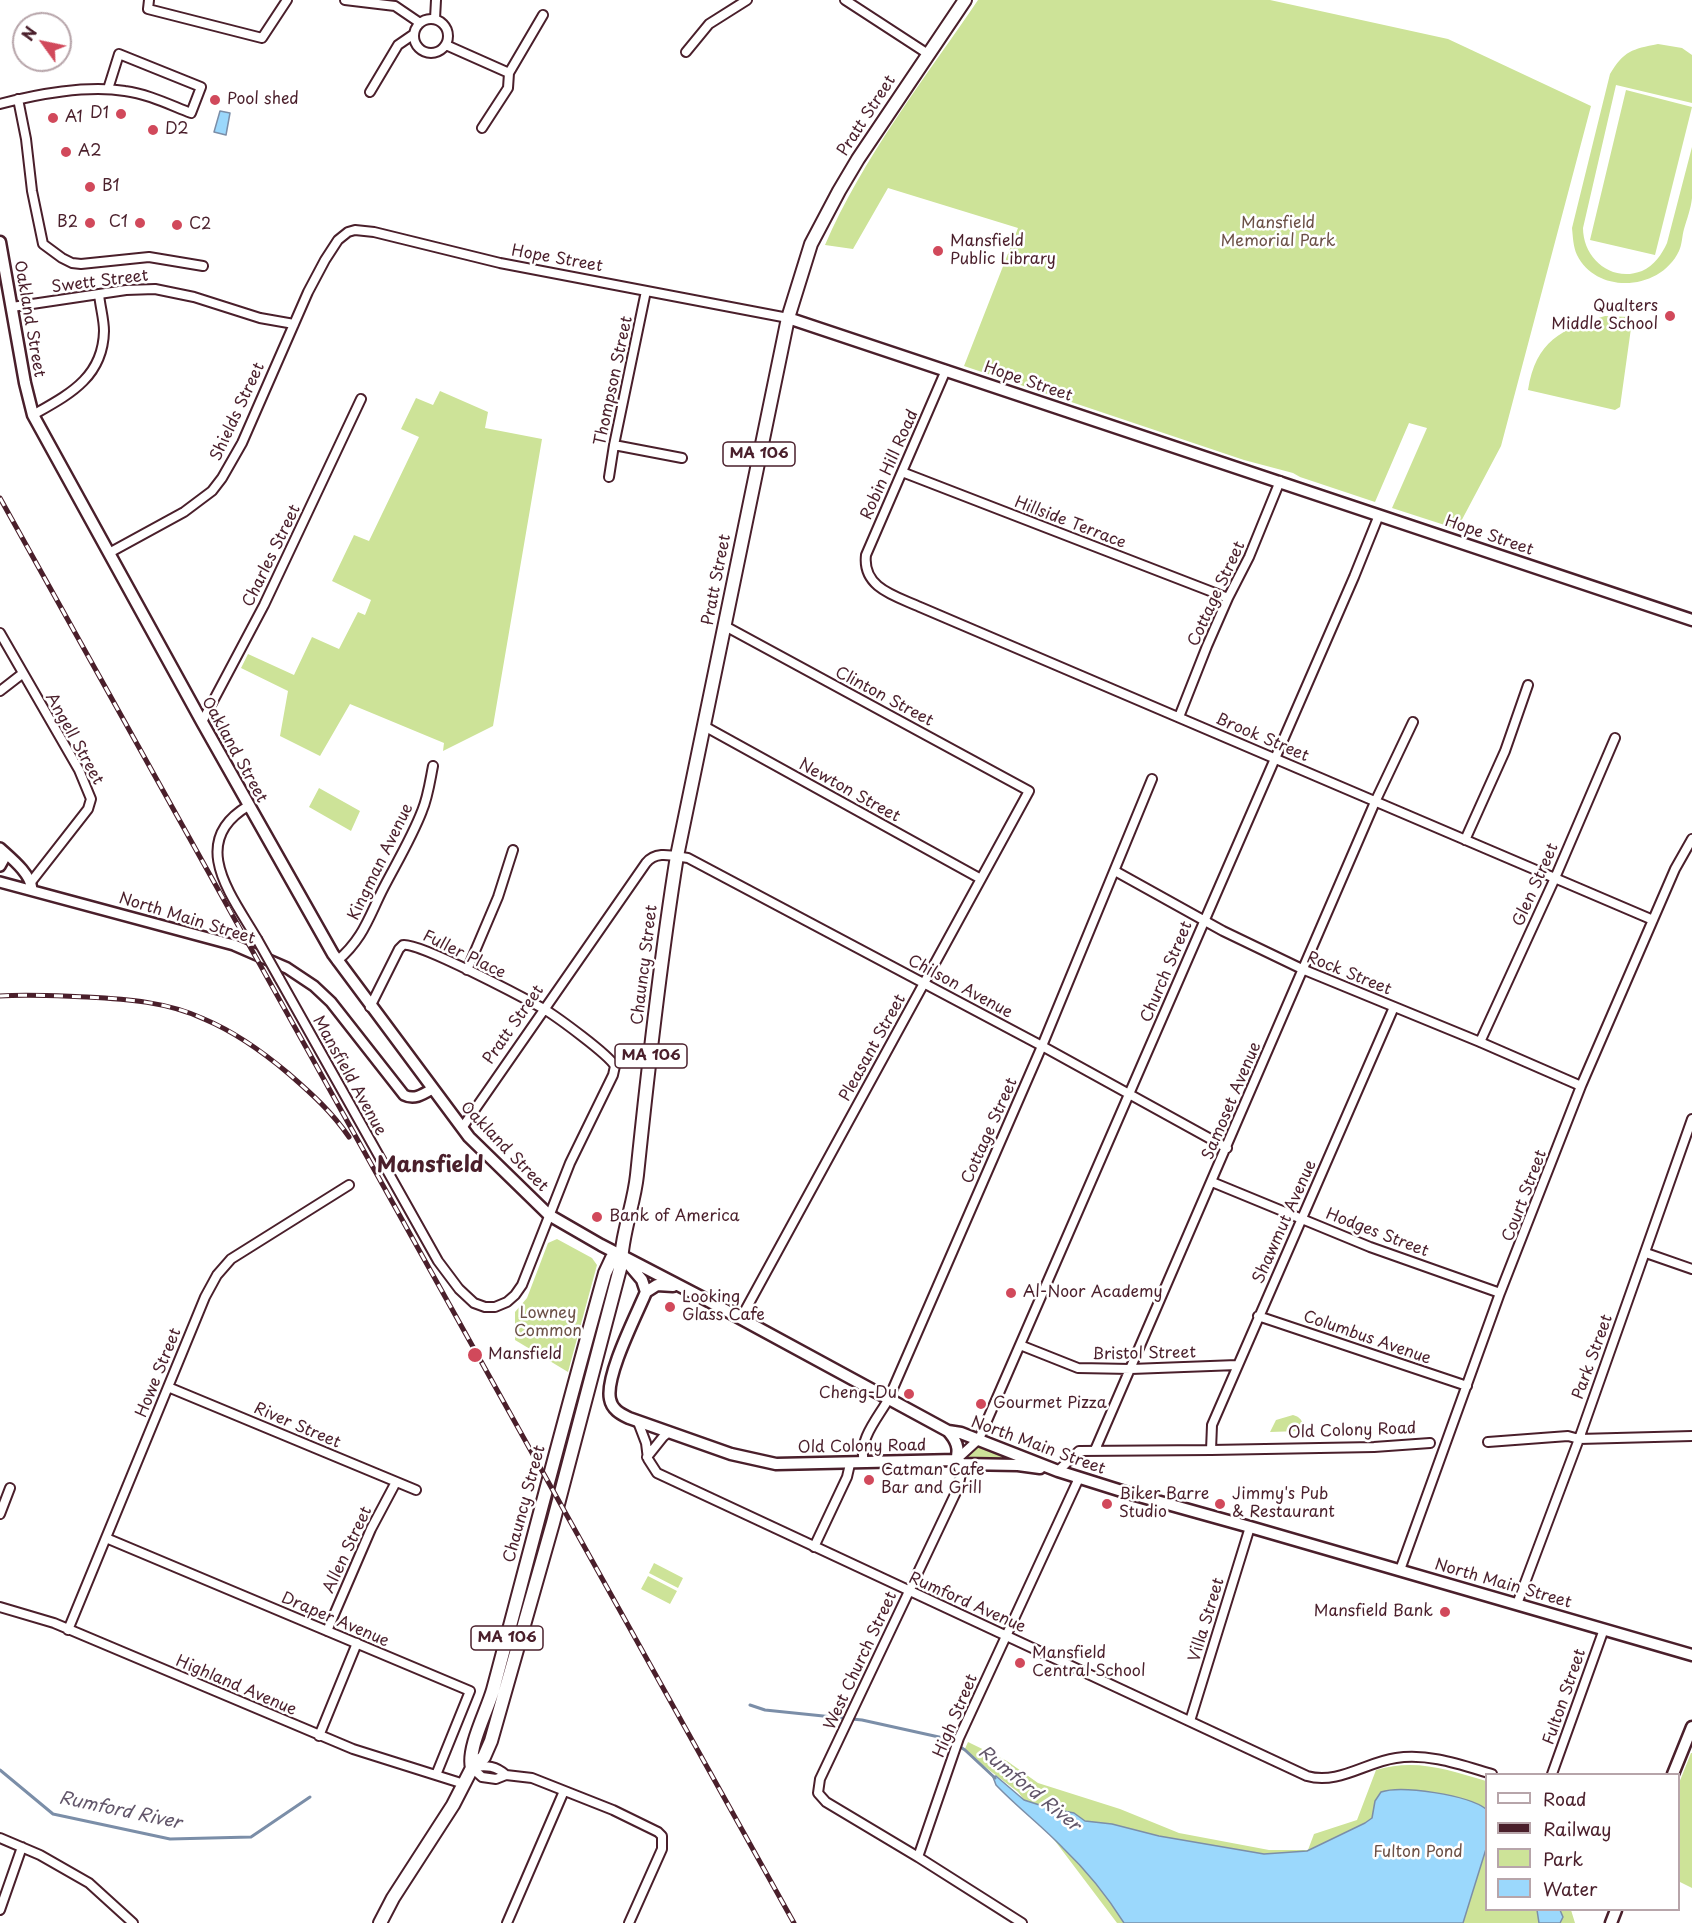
<!DOCTYPE html>
<html>
<head>
<meta charset="utf-8">
<style>
	body { margin:0 }
	#map { position:relative; width:1692px; height:1923px; overflow:hidden; background:#fff; font-family:"Playpen Sans",sans-serif }
	canvas { display:block }
	.legend { position:absolute; left:1485px; top:1773px; width:195px; height:138px; box-sizing:border-box; background:#fff; border:2px solid #b7a5aa; margin:0; padding:8px 10px; list-style:none; font-size:18px; color:#4a1f2b }
	.legend li { display:flex; align-items:center; gap:12px; height:30px }
	.legend b { width:30px; border:2px solid #b7a5aa }
	.north { position:absolute; left:12px; top:12px; width:60px; height:60px; box-sizing:border-box; background:#fff; border:2px solid #b7a5aa; border-radius:50%; rotate:303deg; font-size:16px; font-weight:700; line-height:24px; text-align:center; color:#4a1f2b }
	.north::after { content:''; display:block; margin:auto; width:21px; height:27px; background:#d1495b; clip-path:polygon(50% 0,100% 100%,50% 72%,0 100%) }
</style>
</head>
<body>
<div id="map">
<canvas width="1692" height="1923"></canvas>
<ul class="legend">
<li><b style="height:8px;background:#fff"></b>Road</li>
<li><b style="height:8px;background:#4a1f2b"></b>Railway</li>
<li><b style="height:16px;background:#cde398"></b>Park</li>
<li><b style="height:16px;background:#9bd8fc"></b>Water</li>
</ul>
<div class="north">N</div>
</div>
<script>
const ctx = document.querySelector('canvas').getContext('2d');
ctx.lineJoin = 'round';
function fillPath(path, color) {
  ctx.fillStyle = color;
  ctx.fill(path, 'evenodd');
}
function strokePath(path, color, width, dash) {
  ctx.strokeStyle = color;
  ctx.lineWidth = width;
  ctx.lineCap = dash ? 'butt' : 'round';
  ctx.setLineDash(dash || []);
  ctx.stroke(path);
}
function drawText(font, color, halo, rows, align = 'center') {
  ctx.font = font + ' "Playpen Sans",sans-serif';
  ctx.lineWidth = 5;
  ctx.setLineDash([]);
  ctx.textBaseline = 'middle';
  ctx.strokeStyle = halo;
  ctx.fillStyle = color;
  for (const [text, x, y, turn = 0] of rows) {
    ctx.save();
    ctx.translate(x, y);
    ctx.rotate((+turn || 0) * Math.PI / 180);
    ctx.textAlign = isNaN(turn) ? turn : align;
    if (halo) ctx.strokeText(text, 0, 0);
    ctx.fillText(text, 0, 0);
    ctx.restore();
  }
}
const green = new Path2D(`
	M978 0H1270L1448 39 1591 106 1501 446 1457 529 1392 508 1427 428 1409 423 1375 502 1300 477 1293 473 1244 460 964 366 1018 228 888 188 853 249 825 245C862 159 925 78 978 0Z
	M1658 44 1682 48 1692 55V103L1616 85 1583 228C1583 258 1611 283 1642 271 1654 266 1662 254 1667 243L1692 147C1692 163 1692 181 1692 198 1691 208 1687 219 1684 229 1682 236 1682 245 1679 251 1660 291 1597 295 1577 255 1573 246 1573 237 1572 228L1610 74C1624 51 1632 49 1658 44Z
	M1626 90 1692 107 1655 255 1590 240Z
	M1605 316 1628 317 1632 321 1620 407 1615 410 1528 390C1536 341 1561 329 1605 316Z
	M440 391 488 412 485 428 542 439 493 726 443 751 444 743 350 704 320 756 280 736 288 691 241 668 248 654 294 675 312 637 339 649 358 612 365 615 371 600 332 581 354 535 369 541 419 437 401 429 416 398 433 405Z
	M319 788 360 811 351 831 309 807Z
	M557 1239 592 1258 597 1265 568 1372 515 1340V1312L527 1298 548 1243Z
	M1293 1415C1301 1417 1306 1424 1300 1431L1270 1432 1276 1420Z
	M980 1445 1015 1458 1013 1460 961 1462Z
	M654 1563 683 1578 678 1588 649 1573Z
	M648 1576 677 1591 670 1604 641 1589Z
	M968 1742 1007 1761 1038 1783 1120 1809 1179 1833 1269 1850H1308L1314 1834 1357 1820 1376 1770C1416 1758 1448 1770 1486 1781V1910H1571L1575 1923H1117L1018 1792 964 1751Z
	M1691 1753H1692V1888L1678 1881 1679 1783Z`);
const water = new Path2D(`
	M220 111 230 113 226 135 214 132Z
	M996 1776 1024 1800 1049 1808 1074 1813 1085 1821 1112 1824 1159 1836 1264 1854 1307 1851 1365 1823 1372 1818 1375 1801 1381 1792C1402 1785 1468 1795 1486 1809V1849L1463 1923H1124C1107 1896 1086 1870 1063 1848 1042 1826 1017 1807 996 1785L993 1777Z
	M1537 1910H1560L1563 1917 1560 1923H1539Z`);
const stream = new Path2D(`
	M750 1705 765 1710 862 1720 948 1739 965 1750 995 1778
	M0 1770 53 1814 170 1839 251 1837 310 1797`);
const minor = new Path2D(`
	M149 0 148 9 262 38 287 0
	M345 0 395 6 420 23
	M845 0 928 54
	M414 36a17 17 0 1 1 34 0a17 17 0 1 1-34 0Z
	M435 19 436 0
	M446 45 509 73
	M686 52 709 24 747 0
	M370 92 398 45 414 34
	M18 99 26 139 32 191 43 244 62 258 72 263 81 264 149 257 203 266
	M0 104C37 94 87 85 125 91 148 94 170 105 191 113L201 87 119 54 108 89
	M482 128 508 88 509 73 543 15
	M12 307 126 290 155 289 194 297 260 318 294 324
	M946 370 866 555C862 588 896 596 920 607L1653 920
	M33 415C68 395 103 378 104 331 104 319 100 306 99 294
	M614 445 682 458
	M902 472 1228 598
	M609 477 614 445 646 291
	M109 553 184 512 212 491 222 478 242 443 308 292 325 260 338 240 348 232 355 230 374 232 500 263 788 318
	M725 626 1029 791 741 1318
	M0 633 79 770 91 799 88 809 81 818 31 882
	M0 691 22 674
	M1179 717 1207 646 1228 598 1249 557 1280 481
	M202 722 264 605 361 399
	M704 726 981 879
	M248 806C187 842 232 896 257 939
	M1465 840 1505 751 1528 685
	M1115 871 1223 931 1302 969 1480 1042 1581 1086
	M337 961C364 938 369 916 384 887 397 862 412 837 422 811 428 797 430 781 433 766
	M467 970 498 897 513 850
	M279 978 438 1261 459 1289 474 1303 485 1307H495L507 1302 515 1295 522 1285 570 1163 613 1075 615 1066C608 1054 557 1017 544 1009 524 998 417 941 403 945L399 949 370 1007
	M1480 1042 1555 878 1615 738
	M462 1128 646 863C656 850 673 856 688 858L1042 1046 1227 1148
	M1212 1182 1370 1247 1500 1293
	M1646 1253 1692 1269
	M1258 1316 1467 1386
	M1020 1345 1078 1368 1131 1369 1237 1365
	M168 1387 416 1490
	M638 1422 646 1443 648 1459 657 1473 1307 1776C1338 1785 1366 1762 1396 1758 1429 1753 1461 1765 1492 1774
	M1488 1442 1568 1436 1579 1439 1692 1436
	M1095 1450 1375 802 1413 722
	M1211 1450 1212 1425 1394 1007
	M647 1457 663 1437 669 1432
	M864 1462C858 1440 877 1419 888 1400L1042 1046 1152 779
	M1058 1471 1079 1451 1211 1450 1374 1447 1430 1443
	M0 1514 10 1488
	M106 1538 470 1691 436 1775
	M814 1547 847 1477 850 1464
	M1400 1570 1500 1293 1581 1086 1675 869 1692 839
	M1517 1604 1579 1439 1692 1119
	M0 1607 54 1623 353 1749 464 1784
	M68 1630 205 1297 217 1275 231 1259 349 1185
	M327 1631 371 1529 396 1482
	M1190 1721 1250 1527
	M319 1736 357 1643
	M474 1767C487 1765 496 1766 506 1775
	M472 1768 482 1777 496 1779 506 1775 532 1778 613 1810 658 1832 662 1836V1849L629 1923
	M1552 1774 1604 1629
	M0 1838 40 1855 89 1883 133 1923
	M918 1857 826 1802 818 1793 820 1779 958 1488 961 1474 956 1460 979 1439 1354 577 1379 515
	M0 1910 22 1847
	M507 1923 564 1791
	M1022 1923 918 1857 959 1738 1079 1478`);
const tertiary = new Path2D(`
	M0 848C12 859 30 873 32 889
	M0 866 5 857 2 850
	M0 882 234 945 287 968 314 986 331 1002 404 1095C414 1100 422 1095 432 1089`);
const secondary = new Path2D(`
	M0 242 25 383 33 415 202 722 333 954 469 1137 549 1215 601 1245 703 1298 948 1431 961 1433 1058 1471 1128 1493 1250 1527 1692 1655
	M788 318 1692 620
	M625 1260 642 1280 646 1292C636 1316 605 1376 610 1399 612 1410 621 1414 629 1418L731 1454 776 1464 956 1460 962 1464 1018 1465 1040 1468
	M646 1292 657 1285 673 1286
	M948 1431C956 1440 960 1448 956 1460
	M1673 1774 1692 1727
	M1611 1923 1616 1910`);
const primary = new Path2D(`
	M472 1768C467 1748 487 1711 493 1690 530 1551 566 1412 605 1273L612 1258 621 1255
	M380 1923 393 1898 453 1805 472 1768 484 1757 491 1741 553 1523 621 1265C621 1235 634 1205 637 1175 648 1069 660 962 677 856L788 318 811 244 839 191 858 159 965 0`);
const rail = new Path2D(`
	M0 498 794 1923
	M0 996C29 994 58 996 87 997 127 999 168 1002 204 1019 235 1032 263 1052 289 1074 312 1094 332 1112 349 1137`);
const minorBridge = new Path2D(`
	M257 939 279 978`);
const markers = [
	[215,100,6,"#d1495b"],
	[121,114,6,"#d1495b"],
	[53,118,6,"#d1495b"],
	[153,130,6,"#d1495b"],
	[66,152,6,"#d1495b"],
	[90,187,6,"#d1495b"],
	[90,223,6,"#d1495b"],
	[140,223,6,"#d1495b"],
	[177,225,6,"#d1495b"],
	[938,251,6,"#d1495b"],
	[1670,316,6,"#d1495b"],
	[597,1217,6,"#d1495b"],
	[1011,1293,6,"#d1495b"],
	[670,1307,6,"#d1495b"],
	[475,1355,8,"#d1495b"],
	[909,1394,6,"#d1495b"],
	[981,1404,6,"#d1495b"],
	[869,1480,6,"#d1495b"],
	[1107,1504,6,"#d1495b"],
	[1220,1504,6,"#d1495b"],
	[1445,1612,6,"#d1495b"],
	[1020,1663,6,"#d1495b"]
];
const shields = [
	[759,454,72],
	[651,1056,72],
	[507,1638,72]
];
const shieldNames = [
	["MA 106",759,454],
	["MA 106",651,1056],
	["MA 106",507,1638]
];
const poiNames = [
	["Pool shed",227,100],
	["D1",109,114,"right"],
	["A1",65,118],
	["D2",165,130],
	["A2",78,152],
	["B1",102,187],
	["B2",78,223,"right"],
	["C1",128,223,"right"],
	["C2",189,225],
	["Mansfield",950,242],
	["Public Library",950,260],
	["Qualters",1658,307,"right"],
	["Middle School",1658,325,"right"],
	["Bank of America",609,1217],
	["Al-Noor Academy",1023,1293],
	["Looking",682,1298],
	["Glass Cafe",682,1316],
	["Mansfield",488,1355],
	["Cheng-Du",897,1394,"right"],
	["Gourmet Pizza",993,1404],
	["Catman Cafe",881,1471],
	["Bar and Grill",881,1489],
	["Biker Barre",1119,1495],
	["Studio",1119,1513],
	["Jimmy's Pub",1232,1495],
	["& Restaurant",1232,1513],
	["Mansfield Bank",1433,1612,"right"],
	["Mansfield",1032,1654],
	["Central School",1032,1672]
];
const streetNames = [
	["Pratt Street",867,116,-57],
	["Hope Street",557,259,10],
	["Swett Street",100,282,-7],
	["Oakland Street",29,319,80],
	["Thompson Street",614,381,-78],
	["Hope Street",1028,382,19],
	["Shields Street",238,412,-65],
	["Robin Hill Road",890,465,-66],
	["Hillside Terrace",1070,523,21],
	["Hope Street",1489,536,19],
	["Charles Street",272,556,-64],
	["Pratt Street",717,580,-79],
	["Cottage Street",1217,594,-65],
	["Clinton Street",884,697,28],
	["Brook Street",1262,738,23],
	["Angell Street",74,739,61],
	["Oakland Street",234,750,61],
	["Newton Street",849,791,29],
	["Kingman Avenue",381,862,-64],
	["Glen Street",1536,885,-66],
	["North Main Street",187,919,17],
	["Fuller Place",464,955,26],
	["Chauncy Street",645,965,-83],
	["Church Street",1167,972,-67],
	["Rock Street",1349,974,22],
	["Chilson Avenue",960,987,28],
	["Pratt Street",514,1025,-55],
	["Pleasant Street",873,1048,-61],
	["Mansfield Avenue",349,1076,61],
	["Samoset Avenue",1232,1101,-67],
	["Cottage Street",990,1131,-66],
	["Oakland Street",504,1147,46],
	["Court Street",1525,1196,-69],
	["Shawmut Avenue",1285,1222,-66],
	["Hodges Street",1377,1233,21],
	["Columbus Avenue",1367,1338,19],
	["Bristol Street",1144,1354,-1],
	["Park Street",1593,1357,-70],
	["Howe Street",159,1373,-68],
	["River Street",297,1426,23],
	["Old Colony Road",1352,1431,-2],
	["North Main Street",1038,1446,20],
	["Old Colony Road",862,1447,-1],
	["Chauncy Street",525,1504,-75],
	["Allen Street",348,1550,-65],
	["North Main Street",1503,1584,16],
	["Rumford Avenue",967,1603,24],
	["Draper Avenue",335,1620,23],
	["Villa Street",1207,1620,-73],
	["West Church Street",861,1661,-65],
	["Highland Avenue",236,1686,23],
	["Fulton Street",1565,1697,-71],
	["High Street",956,1716,-67]
];
const parkNames = [
	["Mansfield",1278,224],
	["Memorial Park",1278,242],
	["Lowney",548,1314],
	["Common",548,1332],
	["Fulton Pond",1418,1853]
];
const waterNames = [
	["Rumford River",1029,1789,39],
	["Rumford River",120,1811,12]
];
const districtNames = [
	["Mansfield",430,1166]
];
fillPath(green, '#cde398');
fillPath(water, '#9bd8fc');
strokePath(water, '#7b8ea8', 1.5);
strokePath(stream, '#7b8ea8', 3);
strokePath(minor, '#4a1f2b', 12);
strokePath(tertiary, '#4a1f2b', 14);
strokePath(secondary, '#4a1f2b', 15);
strokePath(primary, '#4a1f2b', 16);
strokePath(minor, '#fff', 8);
strokePath(tertiary, '#fff', 9);
strokePath(secondary, '#fff', 10);
strokePath(primary, '#fff', 12);
strokePath(rail, '#4a1f2b', 5);
strokePath(rail, '#fff', 3, [9]);
strokePath(minorBridge, '#4a1f2b', 12, []);
strokePath(minorBridge, '#fff', 8);
for (const [x, y, r, color] of markers) {
  const dot = new Path2D();
  dot.arc(x, y, r, 0, 2 * Math.PI);
  ctx.fillStyle = color;
  ctx.fill(dot);
  strokePath(dot, '#fff', 2);
}
for (const [x, y, w] of shields) {
  const box = new Path2D();
  box.roundRect(x - w / 2, y - 12, w, 24, 4.5);
  ctx.fillStyle = '#fff';
  ctx.fill(box);
  strokePath(box, '#4a1f2b', 1.5);
}
drawText('bold 15px', '#4a1f2b', null, shieldNames);
drawText('16px', '#4a1f2b', '#fff', poiNames, 'left');
drawText('16px', '#4a1f2b', '#fff', streetNames);
drawText('16px', '#6b5046', '#fff', parkNames);
drawText('italic 18px', '#62566a', '#fff', waterNames);
drawText('bold 22px', '#4a1f2b', '#fff', districtNames);
</script>
</body>
</html>
